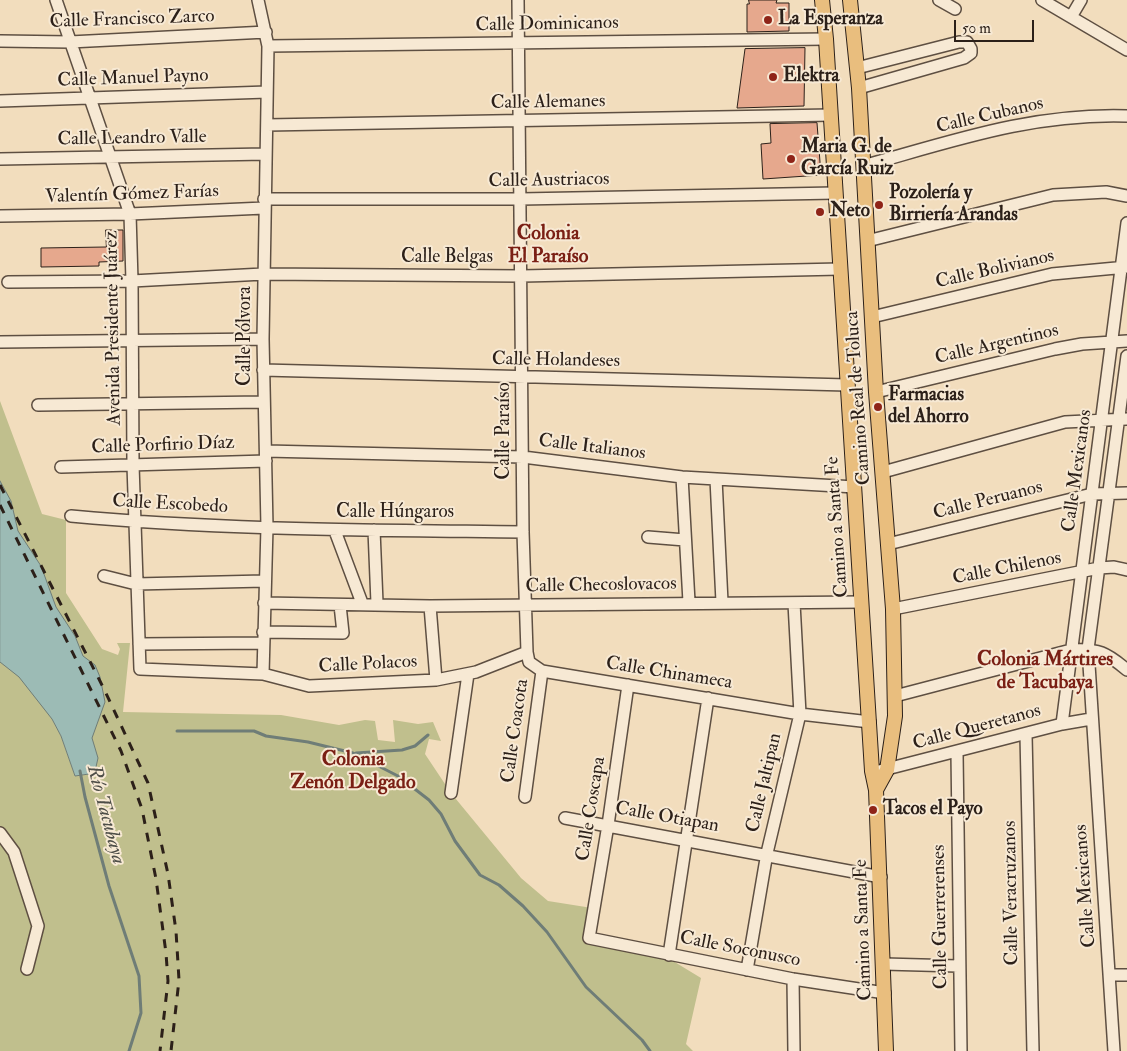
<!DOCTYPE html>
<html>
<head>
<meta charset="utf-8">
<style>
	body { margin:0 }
	#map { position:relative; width:1127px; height:1051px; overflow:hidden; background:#f2ddbd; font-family:"IM FELL Double Pica",serif }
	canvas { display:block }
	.scale { position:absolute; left:954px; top:20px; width:80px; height:22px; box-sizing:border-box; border:2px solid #2c2019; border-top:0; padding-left:6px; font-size:15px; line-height:18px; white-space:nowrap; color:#2c2019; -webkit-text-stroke:4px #f7e9d4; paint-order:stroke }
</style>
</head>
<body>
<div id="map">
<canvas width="1127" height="1051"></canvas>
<div class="scale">50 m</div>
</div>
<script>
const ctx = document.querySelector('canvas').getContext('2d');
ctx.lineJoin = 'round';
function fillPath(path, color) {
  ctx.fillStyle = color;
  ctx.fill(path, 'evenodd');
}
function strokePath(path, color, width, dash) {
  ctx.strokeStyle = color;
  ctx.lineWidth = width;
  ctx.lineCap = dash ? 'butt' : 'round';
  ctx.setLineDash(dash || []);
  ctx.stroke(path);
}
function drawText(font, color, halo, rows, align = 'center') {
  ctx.font = font + ' "IM FELL Double Pica",serif';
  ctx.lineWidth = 4;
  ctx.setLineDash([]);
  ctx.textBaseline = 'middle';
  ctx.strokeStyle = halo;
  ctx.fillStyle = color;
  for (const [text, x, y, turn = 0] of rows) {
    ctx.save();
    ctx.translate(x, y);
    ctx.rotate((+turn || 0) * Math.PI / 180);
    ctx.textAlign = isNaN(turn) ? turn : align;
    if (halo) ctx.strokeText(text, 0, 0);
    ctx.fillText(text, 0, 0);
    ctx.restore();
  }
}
const green = new Path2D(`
	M0 401 42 514 66 520V593L102 649 118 655 120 649 117 643H130L123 712 281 715 339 725 365 720 375 721 378 740 395 742 393 720 418 724 433 722 441 741 429 739 425 754 451 793 521 878 548 901 592 908 587 941 673 961 701 978 686 1044 693 1051H0ZM52 719 89 774 75 776 61 736Z`);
const water = new Path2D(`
	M0 481 11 501 18 531 41 566 56 607 75 636 83 656 95 665 100 677 105 702 92 738 98 758 96 767 89 774 75 776 61 736 52 719 19 677 0 662Z`);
const stream = new Path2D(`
	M177 731H254L266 736 308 742 353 753 398 776 429 800 441 814 455 841 480 875 499 885 523 906 547 932 586 987 642 1040 650 1051
	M356 753 402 750 415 746 428 735
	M80 771 85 797 109 886 139 976 141 1013 129 1051`);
const building = new Path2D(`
	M749 0H777L776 3H789V31L747 32V4H749Z
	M805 48 804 106 737 108 745 49Z
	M817 123 821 175 763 179 761 144 771 143 770 124Z
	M106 230H123V261L99 262V266L41 267V248L106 247Z`);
const minor = new Path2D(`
	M56 0 130 214 132 281 133 465 140 669 263 674 309 686 436 680 476 672 527 652
	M258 0 268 46 263 339 267 527 263 674
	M518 0 523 532 527 652 529 662 542 671 800 714 870 722
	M939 0 955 9
	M1042 0 1127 50
	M1071 17 1081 0
	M0 41 70 42 266 32
	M268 46 826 39
	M857 68 959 42H967L971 49V53L964 58 859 88
	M0 101 267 92
	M267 125 831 115
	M0 159 265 154
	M863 166C953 141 1032 113 1127 116
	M264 199H521L835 193
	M0 216 130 214 264 208
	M867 241 1053 195 1106 192 1127 196
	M8 282 132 281 263 274 522 276 840 269
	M872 317 1052 274 1127 267
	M0 342 263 339
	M263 370 847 385
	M876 392 1055 349 1082 344 1127 341
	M38 405 263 402
	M266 451 523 457 682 477 855 487
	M61 467 266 461
	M883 472 1065 422 1127 419
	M682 477 689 602
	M716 479 722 602
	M71 516C221 530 372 530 523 532
	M374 530 377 603
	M335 531 362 603
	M648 537 685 540
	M888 544 1092 494 1127 493
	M104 576 136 584 264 581
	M264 603 430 606 862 602
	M430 606 436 680
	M893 609 1099 568 1114 567 1127 570
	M263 632 343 633 340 605
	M139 644 263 643
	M628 685 608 825 589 938 793 979 885 993
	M895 696 1071 650C1098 648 1107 653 1127 670
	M1062 724 1127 223
	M1026 735 1033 1051
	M957 753 961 1051
	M879 771 1062 724 1091 719
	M451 793 468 674
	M525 797 542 671
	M565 818 881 877
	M0 833 14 852 38 926 27 969
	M669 955 708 698
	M884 964 958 966
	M747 970 767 853 800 714 794 603
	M1110 975H1127
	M793 979 794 1051
	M1114 1051 1088 649 1127 356`);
const major = new Path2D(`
	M822 0 826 39 872 771 876 790 886 1051
	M850 0 859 88 876 392 893 609 895 716 887 770 876 790`);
const rail = new Path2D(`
	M0 485 104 689 148 783 168 874 176 931 179 980 171 1051
	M0 505 121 751 142 809 156 879 166 953 168 981 160 1051`);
const markers = [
	[768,20,5,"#8f2418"],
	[773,77,5,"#8f2418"],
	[791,159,5,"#8f2418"],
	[879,205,5,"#8f2418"],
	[820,212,5,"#8f2418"],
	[878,407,5,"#8f2418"],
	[873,810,5,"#8f2418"]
];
const streetNames = [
	["Calle Francisco Zarco",132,20,-2],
	["Calle Dominicanos",547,25,-1],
	["Calle Manuel Payno",133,79,-2],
	["Calle Alemanes",548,103,-1],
	["Calle Cubanos",990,116,-13],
	["Calle Leandro Valle",132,139,-1],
	["Calle Austriacos",549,181,-1],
	["Valentín Gómez Farías",132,195,-2],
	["Calle Belgas",447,258],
	["Calle Bolivianos",995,270,-13],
	["Avenida Presidente Juárez",114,328,-91],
	["Calle Pólvora",246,336,-90],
	["Calle Argentinos",997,345,-13],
	["Calle Holandeses",556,361,1],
	["Camino Real de Toluca",859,398,-94],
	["Calle Paraíso",505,431,-90],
	["Calle Porfirio Díaz",163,446,-2],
	["Calle Italianos",592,448,7],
	["Calle Mexicanos",1078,471,-82],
	["Calle Peruanos",988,501,-14],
	["Calle Escobedo",170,505,3],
	["Calle Húngaros",395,513],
	["Camino a Santa Fe",838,527,-94],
	["Calle Chilenos",1007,569,-11],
	["Calle Checoslovacos",601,586,-1],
	["Calle Polacos",368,665,-3],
	["Calle Chinameca",669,674,9],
	["Calle Queretanos",977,728,-15],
	["Calle Coacota",516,731,-82],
	["Calle Jaltipan",765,783,-77],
	["Calle Coscapa",592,809,-81],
	["Calle Otiapan",667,818,10],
	["Calle Mexicanos",1086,886,-94],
	["Calle Veracruzanos",1012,893,-91],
	["Calle Guerrerenses",941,917,-91],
	["Camino a Santa Fe",864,930,-92],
	["Calle Soconusco",740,950,11]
];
const poiNames = [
	["La Esperanza",778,20],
	["Elektra",783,77],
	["Maria G. de",801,148],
	["García Ruiz",801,170],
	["Pozolería y",889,194],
	["Birriería Arandas",889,216],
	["Neto",830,212],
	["Farmacias",888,396],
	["del Ahorro",888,418],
	["Tacos el Payo",883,810]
];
const neighbourhoodNames = [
	["Colonia",548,235],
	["El Paraíso",548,258],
	["Colonia Mártires",1045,661],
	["de Tacubaya",1045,684],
	["Colonia",353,761],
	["Zenón Delgado",353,784]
];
const waterNames = [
	["Río Tacubaya",105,815,75]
];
fillPath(green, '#c0bf8d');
fillPath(water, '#9cbbb5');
strokePath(water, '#6f7d77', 1);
strokePath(stream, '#6f7d77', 3);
fillPath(building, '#e6a88d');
strokePath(building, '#2c2019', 1);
strokePath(minor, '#5e4f42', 14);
strokePath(major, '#2c2019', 16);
strokePath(minor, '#f7e9d4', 11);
strokePath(major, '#e9be7e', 14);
strokePath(rail, '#2c2019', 3, [9, 9]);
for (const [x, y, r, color] of markers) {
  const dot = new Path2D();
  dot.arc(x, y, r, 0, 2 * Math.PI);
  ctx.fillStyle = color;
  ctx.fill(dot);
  strokePath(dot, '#f7e9d4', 2);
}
drawText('19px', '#2c2019', '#f7e9d4', streetNames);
drawText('bold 19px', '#2c2019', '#f7e9d4', poiNames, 'left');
drawText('bold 20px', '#7a1f14', '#f7e9d4', neighbourhoodNames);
drawText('italic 20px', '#4e4e48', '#f7e9d4', waterNames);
</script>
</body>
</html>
